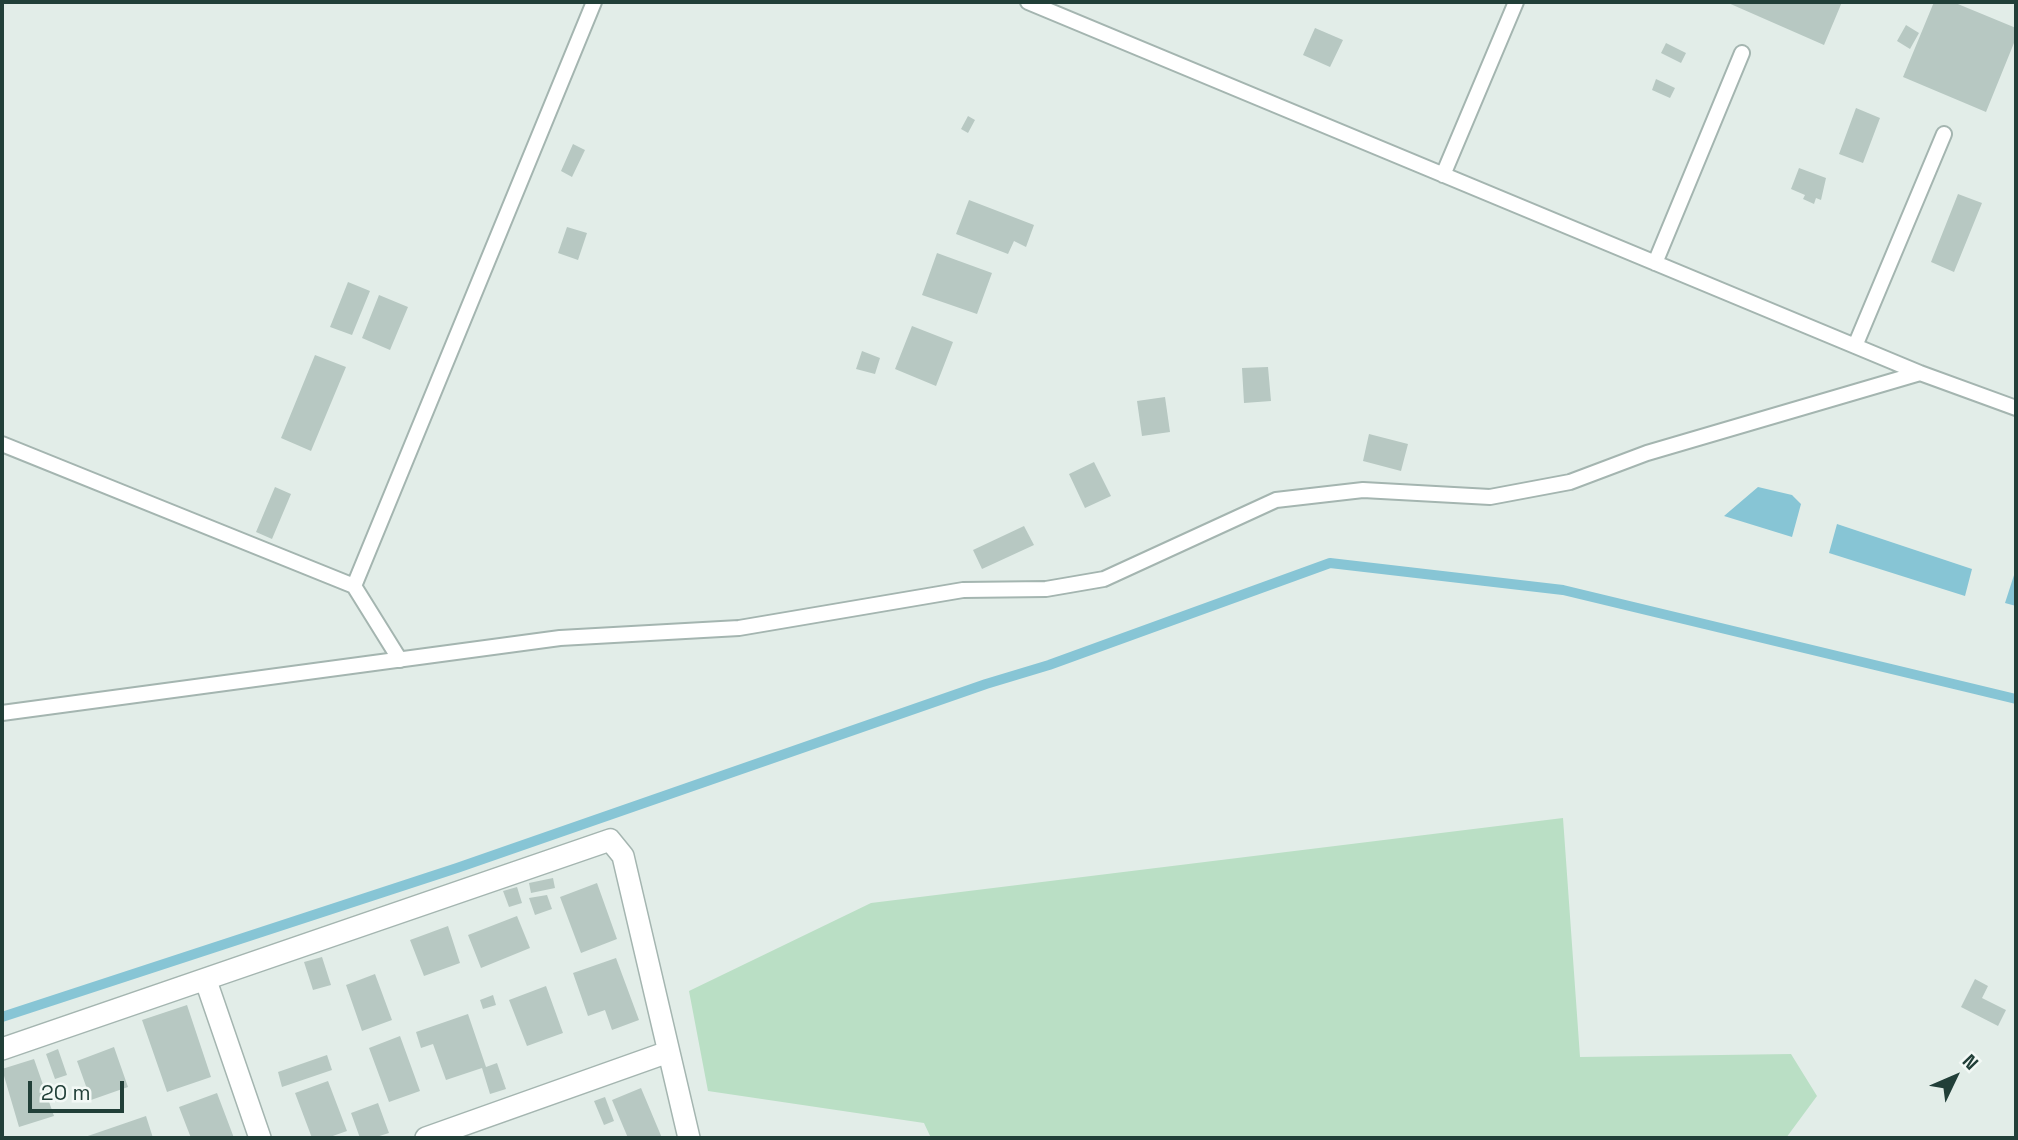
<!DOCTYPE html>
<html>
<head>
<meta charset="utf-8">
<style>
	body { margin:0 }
	#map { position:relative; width:2018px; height:1140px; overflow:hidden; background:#e2ede8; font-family:"Space Grotesk",sans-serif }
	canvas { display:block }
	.frame { position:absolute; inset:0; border:4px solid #213f38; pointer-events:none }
	.north { position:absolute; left:1920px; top:1042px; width:70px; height:70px; -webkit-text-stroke:5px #f3f9f6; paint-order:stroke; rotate:46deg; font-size:19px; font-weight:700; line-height:28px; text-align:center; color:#213f38 }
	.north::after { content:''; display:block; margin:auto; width:24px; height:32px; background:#213f38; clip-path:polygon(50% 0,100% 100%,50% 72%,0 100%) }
	.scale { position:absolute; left:28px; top:1081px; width:96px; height:32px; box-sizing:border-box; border:4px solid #213f38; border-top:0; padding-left:9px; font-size:21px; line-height:24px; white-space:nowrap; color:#213f38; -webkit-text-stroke:5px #f3f9f6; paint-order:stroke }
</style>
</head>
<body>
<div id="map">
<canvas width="2018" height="1140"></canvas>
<div class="frame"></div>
<div class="north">N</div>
<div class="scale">20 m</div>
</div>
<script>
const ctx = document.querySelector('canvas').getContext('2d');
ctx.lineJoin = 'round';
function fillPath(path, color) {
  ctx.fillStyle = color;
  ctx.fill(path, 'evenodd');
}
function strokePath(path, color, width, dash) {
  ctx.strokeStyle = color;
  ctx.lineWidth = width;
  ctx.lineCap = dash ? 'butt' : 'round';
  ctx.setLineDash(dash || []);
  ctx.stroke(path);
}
const green = new Path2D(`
	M1563 818 1580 1057 1791 1054 1817 1096 1786 1138H931L924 1123 708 1091 689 991 871 903Z`);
const water = new Path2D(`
	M1758 487 1792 495 1801 504 1792 537 1724 516Z
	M1837 524 1972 569 1965 596 1829 553Z
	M2015 572H2016V606L2005 603Z`);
const stream = new Path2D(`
	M2 1017 457 868 986 684 1049 665 1330 563 1563 590 2016 699`);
const building = new Path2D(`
	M1726 2H1842L1824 45Z
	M1934 2H1953L2016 28V38L1986 112 1903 77Z
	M1906 25 1919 33 1910 49 1897 41Z
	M1315 28 1343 40 1330 67 1303 55Z
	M1666 43 1686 53 1681 63 1661 53Z
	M1656 79 1675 88 1670 98 1652 90Z
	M1856 108 1880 118 1863 163 1839 154Z
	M968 116 975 120 968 133 961 129Z
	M573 144 585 150 572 177 561 171Z
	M1799 168 1826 178 1821 200 1816 198 1814 204 1803 199 1805 195 1791 189Z
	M1958 194 1982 203 1954 272 1931 262Z
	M969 200 1034 225 1026 247 1014 241 1008 254 956 234Z
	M567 227 587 233 578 260 558 253Z
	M937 253 992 273 977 314 922 295Z
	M348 282 370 291 352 335 330 327Z
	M379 295 408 307 390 350 362 338Z
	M912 326 953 342 936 386 895 369Z
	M862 351 880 358 875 374 856 369Z
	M315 355 346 367 311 451 281 438Z
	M1268 367 1271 401 1244 403 1242 368Z
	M1165 397 1170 432 1142 436 1137 401Z
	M1369 434 1408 444 1401 471 1363 461Z
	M1094 462 1111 496 1085 508 1069 474Z
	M275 487 291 494 272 539 256 532Z
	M1024 526 1034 545 982 569 973 550Z
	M553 878 555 888 531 893 529 883Z
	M597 883 617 939 581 953 560 897Z
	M517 887 522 903 509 907 503 891Z
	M547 895 552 909 535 915 529 898Z
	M517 916 530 948 481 968 468 935Z
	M448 926 460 963 424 976 410 940Z
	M322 957 331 985 313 990 304 962Z
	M616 958 639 1020 612 1030 605 1010 588 1016 573 973Z
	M375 974 392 1020 362 1031 346 985Z
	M1975 979 1988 986 1982 998 2006 1010 1998 1026 1961 1007Z
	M546 986 563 1033 527 1046 509 1000Z
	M493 995 496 1005 483 1009 480 1000Z
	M187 1005 211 1077 167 1092 142 1020Z
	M468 1014 486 1067 497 1063 506 1089 490 1094 482 1068 446 1080 433 1044 421 1048 416 1032Z
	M400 1036 420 1091 389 1102 369 1048Z
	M114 1047 128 1087 91 1100 77 1061Z
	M58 1049 67 1075 55 1079 46 1054Z
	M327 1055 332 1070 282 1087 278 1072Z
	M34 1059 54 1116 19 1127 2 1069Z
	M328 1081 347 1131 327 1138H312L295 1093Z
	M641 1088 662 1138H628L612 1100Z
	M217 1093 234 1138H191L179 1107Z
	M605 1097 614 1121 604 1125 594 1101Z
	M378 1103 389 1133 373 1138H360L351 1113Z
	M146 1116 153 1138H82Z`);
const service = new Path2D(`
	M1028 2 1920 373 2016 408
	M1443 175 1516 2
	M1655 263 1742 53
	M1855 346 1944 134
	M2 444 354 586 594 2
	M354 586 400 660
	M2 713 560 638 739 628 963 590 1046 589 1104 579 1276 500 1363 490 1490 497 1570 482 1647 453 1920 373`);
const minor = new Path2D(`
	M206 981 260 1138
	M2 1049 610 840 623 856 689 1138
	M426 1138 668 1052`);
fillPath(green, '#badfc5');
fillPath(water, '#87c5d5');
strokePath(stream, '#87c5d5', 10);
fillPath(building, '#b7c8c2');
strokePath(service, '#a4b5b0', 18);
strokePath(minor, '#a4b5b0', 24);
strokePath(service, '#fff', 14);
strokePath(minor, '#fff', 21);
</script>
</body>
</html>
